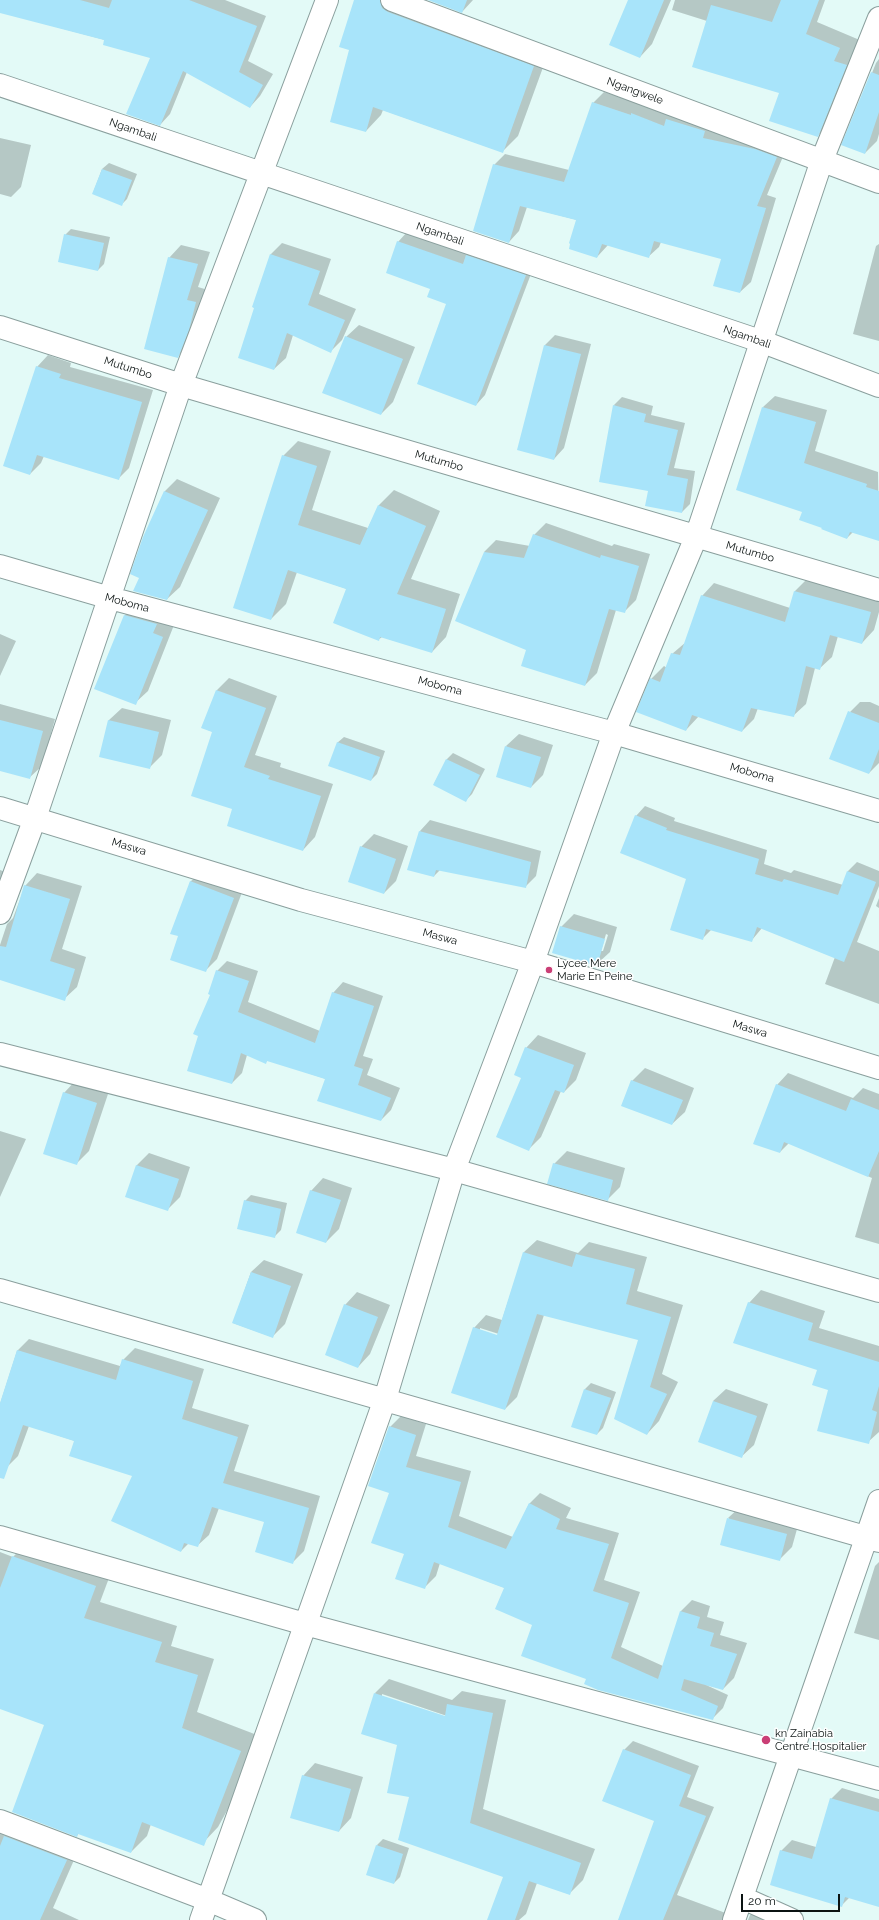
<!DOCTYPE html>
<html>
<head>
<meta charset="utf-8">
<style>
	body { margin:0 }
	#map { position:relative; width:879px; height:1920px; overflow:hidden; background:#e3faf7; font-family:Raleway,sans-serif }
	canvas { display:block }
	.scale { position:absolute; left:741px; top:1894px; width:99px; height:18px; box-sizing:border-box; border:2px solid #0b1312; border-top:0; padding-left:5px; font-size:12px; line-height:14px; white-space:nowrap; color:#0b1312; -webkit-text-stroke:3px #fff; paint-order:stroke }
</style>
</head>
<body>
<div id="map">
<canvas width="879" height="1920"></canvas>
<div class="scale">20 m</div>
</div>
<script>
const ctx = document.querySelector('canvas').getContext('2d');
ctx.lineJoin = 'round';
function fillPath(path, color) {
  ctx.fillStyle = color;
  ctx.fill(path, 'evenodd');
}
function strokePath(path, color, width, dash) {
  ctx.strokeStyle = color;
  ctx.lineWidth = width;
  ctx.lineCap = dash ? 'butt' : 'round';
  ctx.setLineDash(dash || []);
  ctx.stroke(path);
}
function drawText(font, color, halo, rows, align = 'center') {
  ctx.font = font + ' Raleway,sans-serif';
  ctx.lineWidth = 3;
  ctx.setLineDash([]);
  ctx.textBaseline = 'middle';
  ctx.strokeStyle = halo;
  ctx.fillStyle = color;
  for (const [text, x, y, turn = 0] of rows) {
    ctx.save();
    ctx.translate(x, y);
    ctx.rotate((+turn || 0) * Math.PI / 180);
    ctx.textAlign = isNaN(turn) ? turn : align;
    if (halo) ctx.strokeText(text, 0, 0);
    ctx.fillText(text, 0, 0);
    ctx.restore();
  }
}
const shadow = new Path2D(`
	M0 0H225L266 16 248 61 273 74 260 96 250 107 187 72 170 114 160 125 151 57 105 40 0 12Z
	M356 0H414L549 51 518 136 502 152 383 110 381 115 366 131 350 49Z
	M435 0H473L462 12Z
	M629 0H671L652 44 640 57Z
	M675 0H825L817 22 862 41 829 125 817 136 780 92 707 21 672 10Z
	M879 59V134L877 141 865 153 843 145 876 63Z
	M604 92 787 147 767 195 776 198 751 282 740 292 722 258 661 242 659 247 648 257 608 245 597 257 577 220 527 207 519 231 509 242 494 165 505 154 569 170 593 103Z
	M0 138 31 145 21 187 11 197 0 194Z
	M109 163 137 174 127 199 121 205 93 193 102 169Z
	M71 229 110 237 104 264 98 270 65 235Z
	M407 232 534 266 485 395 476 405 447 303 431 289 398 242Z
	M282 243 331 259 319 294 356 309 342 340 331 351 293 335 286 358 274 369 255 308 253 307 271 254Z
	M879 244V341L853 334 876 246Z
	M181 245 210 252 198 287 208 290 190 344 178 356 169 258Z
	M359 325 415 347 393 402 381 414 346 337Z
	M555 335 591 344 564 448 554 459 545 345Z
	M48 355 71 363 70 367 153 390 129 468 118 479 44 456 41 463 30 474 37 367Z
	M775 396 827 410 815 451 878 472 879 540 853 532 847 538 804 511 763 407Z
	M622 397 653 406 651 415 685 423 674 468 695 471 690 504 682 512 649 490 614 405Z
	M298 441 331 451 312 510 368 528 379 505 394 490 440 511 411 579 460 594 446 637 432 652 382 637 378 640 347 589 297 572 286 604 271 619 283 456Z
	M177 479 220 498 180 587 167 599 140 577 144 537 165 491Z
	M546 523 612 546 614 544 650 554 636 600 624 612 616 610 597 673 585 685 527 649 484 552 496 540 530 546 534 535Z
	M807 579 879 598V612L874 630 862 643 838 636 832 657 819 669 815 668 806 704 793 716 758 708 754 719 742 731 699 716 686 730 651 679 664 666 667 668 672 654 686 642 702 596 714 583 790 608 795 591Z
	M137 603 174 625 148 691 135 703 125 615Z
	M0 634 16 641 0 676Z
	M229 678 277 696 255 755 281 763 280 767 333 784 315 837 303 850 233 809 213 732 203 728 217 690Z
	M860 702H870L879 706V763L869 773 847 715Z
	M0 704 55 719 42 766 29 778 0 770Z
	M122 708 171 720 162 755 149 768 100 756 109 720Z
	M519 734 553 745 543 775 531 787 506 746Z
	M344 737 385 751 377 774 371 780 337 743Z
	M453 753 485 769 472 794 466 800 434 784 447 759Z
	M645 806 675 818 674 821 767 850 764 864 791 873 794 870 843 885 848 871 857 862 879 871V886L857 942 879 951V1004L825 984 835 957 762 928 752 940 712 929 702 939 687 879 636 816Z
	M430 820 541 851 536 876 525 887 440 870 434 876 420 831Z
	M374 834 408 846 396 881 384 893 361 847Z
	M0 870 8 873 0 897Z
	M202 871 244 887 217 959 205 971 179 936 190 882Z
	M37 873 82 886 62 949 86 957 77 987 64 999 0 979V945L7 924 13 918 25 886Z
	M879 898V908L876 906Z
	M574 914 617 927 610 952 597 964 561 927ZM606 934 608 935 603 951H601Z
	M227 961 258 971 248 1002 320 1031 333 993 343 982 383 996 363 1056 373 1059 367 1075 400 1088 391 1110 381 1120 326 1079 268 1060 266 1062 247 1055 242 1073 232 1083 211 994 217 971Z
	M538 1035 586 1053 576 1080 564 1092 561 1091 541 1137 528 1150 523 1077 526 1048Z
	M645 1068 694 1088 685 1112 672 1124 632 1081Z
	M788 1073 853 1098 863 1088 879 1094V1244L855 1237 872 1178 789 1143 780 1152 777 1085Z
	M76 1080 109 1091 89 1151 76 1164 64 1093Z
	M0 1131 26 1139 0 1197Z
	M567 1151 625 1168 620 1187 607 1200 554 1164Z
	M149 1153 190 1167 180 1197 168 1209 136 1166Z
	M323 1178 352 1188 339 1229 326 1242 311 1191Z
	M251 1195 287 1203 281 1230 275 1236 245 1201Z
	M537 1240 578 1253 589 1242 647 1257 637 1291 683 1305 662 1374 678 1382 659 1421 647 1434 640 1339 544 1315 517 1397 505 1409 474 1328 486 1315 502 1320 524 1252ZM480 1328 502 1335 501 1337 480 1330Z
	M264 1260 303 1274 285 1324 272 1337 233 1323 251 1272Z
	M761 1290 825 1311 819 1328 879 1346V1432L868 1442 829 1389 818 1369 749 1303Z
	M357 1292 390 1305 370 1354 358 1367 345 1305Z
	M29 1339 120 1366 123 1360 135 1348 204 1369 192 1408 249 1425 234 1471 320 1496 304 1551 292 1563 265 1521 219 1508 209 1535 197 1546 189 1543 181 1551 133 1475 75 1441 29 1426 18 1456 7 1467 0 1465V1404L17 1351Z
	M591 1383 616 1392 603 1428 597 1434 585 1389Z
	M726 1389 768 1404 754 1445 741 1457 713 1401Z
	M401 1416 426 1424 416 1456 471 1471 459 1516 513 1537 529 1504 540 1493 571 1508 566 1518 619 1533 604 1580 640 1592 621 1647 663 1666 681 1611 692 1600 710 1606 707 1617 724 1622 720 1635 747 1643 734 1678 723 1689 706 1685 728 1695 723 1708 712 1719 587 1678 533 1625 505 1588 440 1563 436 1576 425 1587 405 1553 390 1492V1427Z
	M741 1506 799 1522 792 1547 779 1560 728 1518Z
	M29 1540 112 1570 100 1602 177 1626 171 1646 214 1659 197 1712 257 1735 229 1807 218 1827 202 1844 151 1824 147 1836 131 1852 79 1833 77 1836 45 1724 0 1708V1552L13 1557Z
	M879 1562V1640L854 1633 875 1566Z
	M389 1679 452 1700 462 1691 506 1700 483 1809 595 1849 583 1880 569 1894 537 1883 526 1914 519 1920H490L504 1876 410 1796 398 1745 375 1693ZM382 1694 450 1717 449 1719 382 1696Z
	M633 1741 699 1766 687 1797 714 1807 677 1895 731 1915 735 1920H619L655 1820 624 1750Z
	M315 1763 363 1777 351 1818 339 1831 303 1776Z
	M842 1788 879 1799V1906L850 1897 842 1905 781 1851 792 1840 816 1847 831 1799Z
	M0 1824 81 1844 53 1908 79 1920H0Z
	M383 1839 409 1848 400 1877 394 1883 377 1845Z
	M759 1906 777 1920H748L750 1915Z`);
const building = new Path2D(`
	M0 0H80L109 8 112 0H189L257 26 239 72 263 85 250 108 183 71 160 126 126 114 150 58 103 45 104 40 0 13Z
	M354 0H380L382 8 388 12 534 66 503 153 373 107 366 132 330 122 349 50 339 47Z
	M428 0H467L462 13Z
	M628 0H664L640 58 609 45Z
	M781 0H819L806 34 840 48 834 61 847 65 818 137 769 121 779 93 692 67 711 5 772 22Z
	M871 72 879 75V112L865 154 841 145Z
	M592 102 631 115V113L664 126 666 119 705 131 703 138 755 149 777 157 757 206 766 208 740 293 713 286 721 259 654 241 649 258 602 244 597 258 569 249 570 244 569 243 576 220 520 206 509 243 473 231 493 164 564 182Z
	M102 169 132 180 122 206 92 194Z
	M64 234 104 243 98 271 58 262Z
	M397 241 463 264 466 255 526 275 476 406 417 384 446 304 427 297 430 289 386 273Z
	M270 254 320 271 308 305 345 320 331 353 287 333 274 370 238 358 254 308 252 307Z
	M168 257 198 264 187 300 196 302 189 330 178 358 144 349Z
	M345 336 403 359 381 415 322 393Z
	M544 345 581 354 554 460 517 450Z
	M36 366 61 374 59 378 142 402 119 480 37 455 30 475 3 466Z
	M613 405 646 414 644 422 678 430 667 475 688 479 682 513 645 506 648 491 599 482Z
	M762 407 816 422 804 463 867 484 866 487 879 491V541L850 532 847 539 821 529 822 528 799 520 802 512 736 490Z
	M282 455 317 466 298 525 360 545 378 505 426 526 397 594 446 609 432 653 380 637 379 641 333 623 346 589 288 570 271 620 233 608Z
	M164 491 208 510 167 600 133 591 139 578 130 574 143 537Z
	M533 534 600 558 601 555 639 566 625 613 609 609 585 686 521 666 526 650 455 621 484 552 524 558Z
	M794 591 871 612 862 644 830 635 820 670 806 666 794 717 751 708 742 732 692 715 686 731 636 712 650 678 660 682 671 653 680 655 701 595 785 622Z
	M124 615 157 624 153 633 163 637 136 705 94 689Z
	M216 690 266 708 244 767 270 776 268 779 321 796 303 851 227 826 232 809 191 796 212 732 201 728Z
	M848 711 879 723V749L869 774 829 759Z
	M0 720 43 731 30 779 0 771Z
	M108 720 159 732 150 769 99 757Z
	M337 742 380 757 371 781 328 766Z
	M505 746 541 757 531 788 496 777Z
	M446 759 480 775 466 802 433 785Z
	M635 815 667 828 666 830 759 859 755 874 782 882 784 879 838 895 847 871 876 882 844 962 757 927 752 942 706 929 703 940 670 930 686 879 620 853Z
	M419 831 531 862 526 888 436 870 434 877 407 870Z
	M360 846 396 859 384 894 348 882Z
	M190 881 234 898 206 972 170 960 178 936 170 934Z
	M24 885 70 899 50 961 75 969 65 1001 0 980V946L6 947Z
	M560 926 605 939 597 966 552 953Z
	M216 970 249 981 238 1012 315 1043 332 992 374 1006 354 1066 363 1069 358 1085 391 1098 381 1121 317 1101 325 1079 267 1061 266 1064 241 1053 232 1084 187 1071 198 1036 193 1034 210 995 208 994Z
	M525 1047 574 1065 564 1093 555 1090 529 1151 496 1137 521 1078 514 1075Z
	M631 1080 683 1100 672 1125 621 1106Z
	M776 1084 846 1111 851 1099 879 1110V1151L868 1177 784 1142 780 1153 753 1144Z
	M63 1092 97 1103 77 1165 43 1154Z
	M553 1163 613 1180 608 1201 547 1184Z
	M136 1165 179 1179 168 1211 125 1197Z
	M310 1190 341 1200 326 1243 296 1233Z
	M244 1200 281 1209 275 1238 237 1229Z
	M523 1252 572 1267 576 1254 635 1269 626 1304 671 1317 650 1387 667 1394 647 1435 614 1419 638 1340 537 1314 505 1410 451 1393 473 1327 497 1335Z
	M251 1272 291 1286 273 1338 232 1323Z
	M748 1302 813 1323 808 1340 879 1362V1386L872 1410 877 1412 869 1444 817 1431 828 1390 812 1385 817 1370 733 1343Z
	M344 1304 378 1317 358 1368 325 1355Z
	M17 1350 116 1380 122 1359 193 1381 182 1419 238 1437 223 1483 309 1508 293 1564 255 1552 264 1522 212 1507 198 1547 184 1543 181 1552 111 1521 132 1476 69 1456 74 1441 23 1425 4 1479 0 1478V1403Z
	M584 1389 611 1398 597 1435 571 1427Z
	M713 1401 757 1416 742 1458 698 1442Z
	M389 1426 416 1435 406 1467 461 1482 448 1527 506 1549 529 1503 560 1519 556 1529 609 1544 593 1591 629 1603 611 1658 658 1679 680 1611 700 1617 697 1628 714 1633 710 1646 737 1654 723 1690 684 1679 681 1690 718 1706 713 1720 598 1690 584 1684 586 1679 521 1656 532 1625 495 1609 504 1588 434 1562 425 1589 395 1579 404 1554 371 1543 389 1493 368 1486Z
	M727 1518 787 1534 780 1561 720 1545Z
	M12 1556 96 1586 84 1618 162 1642 155 1662 198 1675 182 1728 241 1751 204 1846 142 1822 131 1853 78 1834 77 1837 12 1812 44 1725 0 1709V1588Z
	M374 1693 445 1716 447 1704 493 1713 470 1823 581 1863 570 1895 529 1881 515 1920H487L503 1877 398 1840 409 1797 387 1793 397 1745 361 1734Z
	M623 1749 691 1775 679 1806 706 1816 663 1920H618L654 1821 602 1801Z
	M302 1775 351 1789 339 1832 290 1818Z
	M830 1798 879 1812V1907L845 1897 842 1907 770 1885 780 1850 812 1859Z
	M4 1836 67 1860 40 1920H0V1846Z
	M376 1845 403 1854 394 1884 366 1875Z`);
const minor = new Path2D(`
	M392 0 879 182
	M0 85 763 342 879 386
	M0 327 181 385 879 590
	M0 566 110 598 614 733 879 811
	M0 808 301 900 533 962 879 1068
	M0 913 35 818 181 385 327 0
	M0 1054 454 1170 879 1291
	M0 1290 879 1541
	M0 1537 305 1624 879 1779
	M0 1821 208 1900 255 1920
	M743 1898 792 1920
	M201 1920 385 1399 454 1170 533 962 614 733 696 537 822 160 879 18
	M734 1920 879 1501`);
const markers = [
	[549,970,4,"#ca3f76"],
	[766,1740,5,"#ca3f76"]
];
const streetNames = [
	["Ngangwele",635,91,20],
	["Ngambali",133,130,19],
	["Ngambali",440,234,19],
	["Ngambali",747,337,19],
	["Mutumbo",128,368,18],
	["Mutumbo",439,461,16],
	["Mutumbo",750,552,16],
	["Moboma",127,603,15],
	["Moboma",440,686,15],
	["Moboma",752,773,16],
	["Maswa",129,847,17],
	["Maswa",440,937,15],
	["Maswa",750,1029,17]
];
const poiNames = [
	["Lycee Mere",557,964],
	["Marie En Peine",557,977],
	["kn Zainabia",775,1734],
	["Centre Hospitalier",775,1747]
];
fillPath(shadow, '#0003');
fillPath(building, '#a8e4fa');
strokePath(minor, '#8a9f9d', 24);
strokePath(minor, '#fff', 22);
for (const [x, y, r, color] of markers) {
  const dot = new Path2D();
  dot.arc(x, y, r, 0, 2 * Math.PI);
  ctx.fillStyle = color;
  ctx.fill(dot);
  strokePath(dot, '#fff', 1.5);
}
drawText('11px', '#0b1312', '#fff', streetNames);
drawText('11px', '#0b1312', '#fff', poiNames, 'left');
</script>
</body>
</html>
